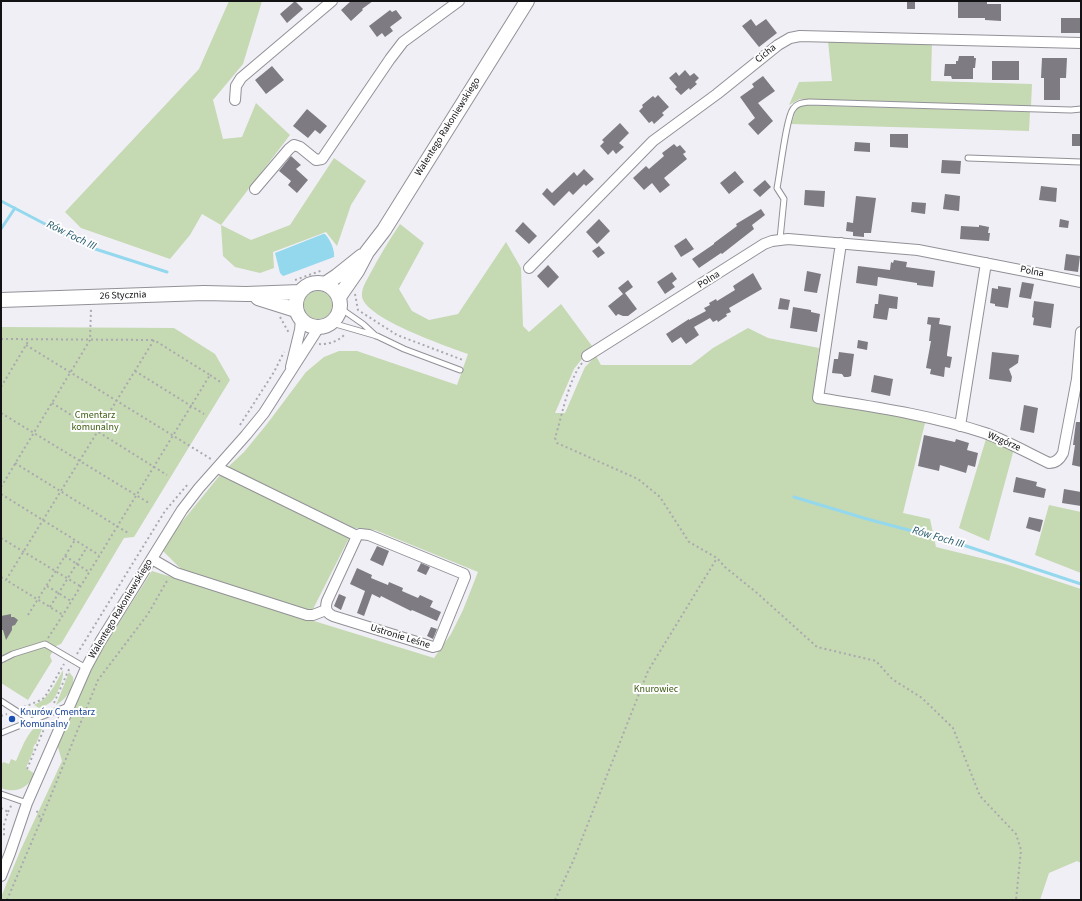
<!DOCTYPE html>
<html>
<head>
<meta charset="utf-8">
<style>
	body { margin:0 }
	#map { position:relative; width:1082px; height:901px; overflow:hidden; background:#f0eff6; font-family:"Source Sans 3",sans-serif }
	canvas { display:block }
	.frame { position:absolute; inset:0; border:2px solid #131215; pointer-events:none }
</style>
</head>
<body>
<div id="map">
<canvas width="1082" height="901"></canvas>
<div class="frame"></div>
</div>
<script>
const ctx = document.querySelector('canvas').getContext('2d');
ctx.lineJoin = 'round';
function fillPath(path, color) {
  ctx.fillStyle = color;
  ctx.fill(path, 'evenodd');
}
function strokePath(path, color, width, dash) {
  ctx.strokeStyle = color;
  ctx.lineWidth = width;
  ctx.lineCap = dash ? 'butt' : 'round';
  ctx.setLineDash(dash || []);
  ctx.stroke(path);
}
function drawText(font, color, halo, rows, align = 'center') {
  ctx.font = font + ' "Source Sans 3",sans-serif';
  ctx.lineWidth = 4;
  ctx.setLineDash([]);
  ctx.textBaseline = 'middle';
  ctx.strokeStyle = halo;
  ctx.fillStyle = color;
  for (const [text, x, y, turn = 0] of rows) {
    ctx.save();
    ctx.translate(x, y);
    ctx.rotate((+turn || 0) * Math.PI / 180);
    ctx.textAlign = isNaN(turn) ? turn : align;
    if (halo) ctx.strokeText(text, 0, 0);
    ctx.fillText(text, 0, 0);
    ctx.restore();
  }
}
const green = new Path2D(`
	M229 1H262L243 64 213 100 223 139 242 137 256 103 290 135 221 225 251 240 290 225 334 158 366 181 351 205 337 246 326 232 273 252 274 268 260 273 235 267 223 256 221 225 202 214 190 235 170 259 81 228 65 212 199 69Z
	M932 40 931 81 1032 84 1031 106 800 99 789 105 799 82 832 81 828 41Z
	M803 105 1030 112 1029 131 791 124 797 108Z
	M400 224 424 243 399 289 412 311 429 320 458 314 506 242 521 268 523 326 529 332 561 304 592 346 574 369 555 413H565L585 367 596 356 601 365H691L713 348 748 328 768 338 819 348 813 400 895 415 925 423 903 513 930 519 936 547 1005 564 1081 589V863L1077 861 1049 873 1040 900H1V897L21 849 62 761 57 744 89 670 152 571 434 658 451 634 463 610 478 572 375 530 354 528 228 467 244 452 267 424 306 372 324 357 339 351H357L457 385 468 354C449 347 359 317 362 294 362 287 367 280 370 274 379 257 389 240 400 224Z
	M304 305a14 14 0 1 1 28 0a14 14 0 1 1-28 0Z
	M1 327 174 328 215 354 230 380 134 537 124 538 61 644 56 646 50 656 52 661 28 700 1 683Z
	M986 439 1014 449 989 541 959 528Z
	M220 475 349 538 311 613 182 570 162 550 177 528Z
	M1049 505 1081 512V573L1035 555Z
	M63 670C64 678 57 697 51 702 47 705 43 706 39 708L34 705C49 699 55 684 63 670Z
	M69 672 73 677C75 688 65 700 56 705Z
	M45 721 36 744H35L33 748 34 749 26 768 35 774C28 788 16 794 1 788V766L3 762 9 764 11 759 16 761C23 746 28 728 45 721Z`);
const water = new Path2D(`
	M323 234H325C330 239 335 250 334 257L286 275 283 276 280 273 275 253Z`);
const stream = new Path2D(`
	M1 201 89 247 167 272
	M1 229 15 208
	M794 497 867 519 954 542 1081 584`);
const building = new Path2D(`
	M295 1 303 9 287 23 280 14Z
	M351 1H373L362 9 363 10 351 21 341 10Z
	M907 1H915V9H907Z
	M958 1H987V4H1001V21L985 20V18H958Z
	M390 10 392 12 396 10 402 18 390 27 393 31 385 37 382 33 377 37 369 26Z
	M1061 18H1081V33H1061Z
	M751 19 756 26 766 19 777 33 759 47 742 26Z
	M959 56H974V58H976L975 68H973V79H952L951 76H944L945 64H956V61H958Z
	M1042 58H1067L1066 78H1060V100H1044V78H1041Z
	M992 61H1019V80H992Z
	M272 66 284 80 266 94 255 80Z
	M685 70 690 76 694 73 699 78 695 82 697 84 690 90 689 88 681 95 675 89 677 87 669 78 676 72 679 76Z
	M763 76 775 91 758 103 773 121 758 135 748 124 755 118 740 97 754 87 752 84Z
	M658 95 669 107 662 113 664 115 654 124 652 121 649 123 639 111 643 107 642 105 653 96 655 98Z
	M307 109 327 126 320 134 315 130 308 138 293 126Z
	M620 123 629 133 619 143 624 147 616 154 613 150 608 155 600 146 604 142 602 140Z
	M890 134H908V148L890 147Z
	M1072 134H1081V146H1072Z
	M855 142 870 143V152L854 151Z
	M674 144 677 147 680 145 686 152 683 154 687 159 664 178 670 185 660 193 652 183 644 190 633 178 646 166 649 169 664 156 662 153Z
	M291 156 301 165 296 169 308 180 297 193 288 185 291 181 279 171Z
	M942 160 961 161 960 174 941 173Z
	M584 169 594 179 586 186 584 184 573 195 569 191 554 206 542 194 547 188 552 193 574 172 577 176Z
	M735 171 744 182 729 194 720 183Z
	M765 180 771 187 760 197 753 190Z
	M1041 186 1057 188 1056 202 1039 200Z
	M805 190 825 191 824 207 804 205Z
	M945 194 960 196 959 211 943 209Z
	M856 196 876 198 871 233H864V237L853 236V232L846 231 847 222 853 223Z
	M912 202 926 203 925 214 911 212Z
	M761 209 765 215 752 225 754 229 722 254 721 253 699 268 692 259 714 244V243L737 226 736 224Z
	M599 219 610 231 597 244 586 232Z
	M1060 219 1069 221 1068 228 1059 227Z
	M523 222 537 236 529 244 515 231Z
	M979 225 989 227 988 233H990L989 241 960 239 961 226 979 227Z
	M686 238 694 249 681 257 674 246Z
	M599 246 605 253 598 258 592 251Z
	M1066 254 1080 256 1078 272 1064 270Z
	M894 260 907 262 906 267 935 271 933 287 917 285V283L878 277 877 286 856 283 858 266 890 270 891 262 893 263Z
	M548 265 559 277 548 288 537 276Z
	M807 271 821 274 817 293 804 291Z
	M672 272 677 279 672 283 675 287 665 294 657 282Z
	M753 273 762 289 729 308 731 312 726 314 727 316 718 322 717 320 713 322 710 318 694 327 699 335 686 344 681 337 672 343 666 334 689 319V320L706 311 704 308 710 305 709 303 716 299 717 301 735 290 733 286Z
	M628 280 633 287 625 293 637 309 628 316H623L618 314 616 316 608 306 623 294 618 288Z
	M1022 282 1034 284 1031 299 1019 297Z
	M998 286 1011 288 1008 308 995 306V304L990 303 992 288 998 289Z
	M879 294 898 297 897 309 889 308 887 320 873 318 875 304H878Z
	M780 298 790 300 788 310 778 309Z
	M1034 301 1054 304 1051 328 1033 325 1034 318 1032 317Z
	M793 307 811 310V312L820 314 817 332 790 328Z
	M928 317 940 318 939 324 951 326 947 354V356L952 357 950 368 945 367 944 377 930 374 931 369 926 368 931 341H929L931 325 927 324Z
	M858 340 868 342 867 350 857 348Z
	M839 352 854 354 851 376 848 377H844L842 374 832 373 834 359H838Z
	M992 352 1019 355 1018 363 1009 369 1012 377 1011 382 989 379Z
	M874 375 893 379 890 396 871 392Z
	M1024 405 1038 408 1034 433 1020 430Z
	M1076 422H1081V467L1072 465 1075 445H1073Z
	M924 435 955 442 956 439 969 443 967 450 978 453 975 467 968 465 966 473 940 465 939 471 918 466Z
	M1016 477 1037 482 1036 486 1046 489 1044 498 1013 492Z
	M1064 489 1081 492V506L1062 503Z
	M1029 517 1043 520 1040 532 1026 528Z
	M377 546 389 551 383 566 370 560Z
	M421 563 430 567 426 575 417 571Z
	M357 568 372 575 371 578 388 585 389 582 403 588 402 591 418 598 420 595 433 601 430 607 441 612 437 621 412 610 411 611 381 596 380 598 372 594 364 616 357 613 365 591 350 584Z
	M339 594 346 597 341 610 334 606Z
	M11 614V617H14L18 620 15 625 12 626V630L6 640 3 630H1V616Z
	M431 627 437 629 433 639 427 636Z`);
const path = new Path2D(`
	M295 280 323 270
	M355 294 358 310 397 335 463 360
	M280 317 289 333
	M1 339 154 340
	M319 344C328 345 339 341 345 334
	M26 345 211 459
	M582 363C568 381 562 416 555 438L557 443 638 479 660 497 689 542 717 558 725 567 757 593 817 647 876 661 892 679 922 698 953 728 980 796 1016 834 1021 850 1016 900
	M135 371 204 414
	M210 375 222 383
	M1 387 29 340
	M52 403 167 475
	M1 413 149 503
	M240 425 274 372 284 352
	M15 463 128 533
	M1 487 90 340 91 309
	M1 494 99 555
	M1 538 80 586
	M65 556 89 572
	M1 577 6 580
	M47 586 71 601
	M50 607 87 547
	M28 615 75 540
	M48 638 63 615 210 375 154 340 6 580 63 615
	M77 654 165 511 188 484
	M54 703 70 667
	M24 707 41 700 45 697 64 664
	M1 716 7 714
	M27 769 47 722
	M1 808 8 812 4 825V838
	M8 812 12 804
	M41 820 98 680 148 614 168 579
	M7 900 41 820 36 809
	M555 900 574 859 648 671 717 558`);
const lane = new Path2D(`
	M968 158 1081 162
	M780 239 784 199 777 188C780 174 786 118 793 109 797 103 802 103 809 102L1071 110 1081 109
	M340 308 363 324 376 336
	M332 323 377 336 404 349 460 370
	M1 660 13 654 45 644 86 668
	M1 701 32 721
	M1 733 68 706
	M1 794 27 803`);
const street = new Path2D(`
	M235 100 236 86 241 78 332 1
	M255 189 289 149 294 145 300 147 316 160 322 159 390 59 403 42 459 1
	M841 243 818 398C874 407 931 415 985 433 1007 441 1028 453 1049 463 1056 463 1060 459 1063 453L1077 379 1081 332
	M529 268 653 141 717 94 778 45 790 38 800 36 1081 43
	M587 356 764 244 772 241 788 239 918 250 1081 282
	M291 367 300 330 301 319
	M960 426 986 263
	M218 468 357 536
	M360 534 369 535 464 574 465 577 437 646 433 647 333 616C326 613 325 608 327 601L357 536Z
	M152 559 176 573 307 615H313L326 610
	M1 876 10 853 27 803 86 668 100 642 182 510 199 488 246 435 264 413 319 327`);
const secondary = new Path2D(`
	M296 305a22 22 0 1 1 44 0a22 22 0 1 1-44 0Z
	M325 284 337 276 362 256
	M339 297 357 271 367 252 384 230 527 1
	M258 298 296 310
	M1 300 204 293 246 294 300 292`);
const markers = [
	[12,719,4,"#1a4fb4"]
];
const streetNames = [
	["Cicha",766,54,-39],
	["Walentego Rakoniewskiego",448,127,-58],
	["Polna",1032,272,11],
	["Polna",709,280,-32],
	["26 Stycznia",123,296,-2],
	["Wzgórze",1004,442,23],
	["Walentego Rakoniewskiego",121,609,-59],
	["Ustronie Leśne",400,637,17]
];
const parkNames = [
	["Cmentarz",95,416],
	["komunalny",95,428],
	["Knurowiec",656,690]
];
const transitNames = [
	["Knurów Cmentarz",20,713],
	["Komunalny",20,725]
];
const waterNames = [
	["Rów Foch III",71,236,26],
	["Rów Foch III",938,538,16]
];
fillPath(green, '#c5d9b2');
fillPath(water, '#94d8ee');
strokePath(stream, '#94d8ee', 3);
fillPath(building, '#7e7c82');
strokePath(lane, '#929197', 7);
strokePath(street, '#929197', 12);
strokePath(secondary, '#929197', 16);
strokePath(path, '#aaa9af', 2, [2, 3]);
strokePath(lane, '#fff', 5);
strokePath(street, '#fff', 10);
strokePath(secondary, '#fff', 14);
for (const [x, y, r, color] of markers) {
  const dot = new Path2D();
  dot.arc(x, y, r, 0, 2 * Math.PI);
  ctx.fillStyle = color;
  ctx.fill(dot);
  strokePath(dot, '#fdfdfe', 1.5);
}
drawText('10px', '#131215', '#fdfdfe', streetNames);
drawText('10px', '#3e5c12', '#fdfdfe', parkNames);
drawText('10px', '#164399', '#fdfdfe', transitNames, 'left');
drawText('italic 11px', '#235a6a', '#fdfdfe', waterNames);
</script>
</body>
</html>
